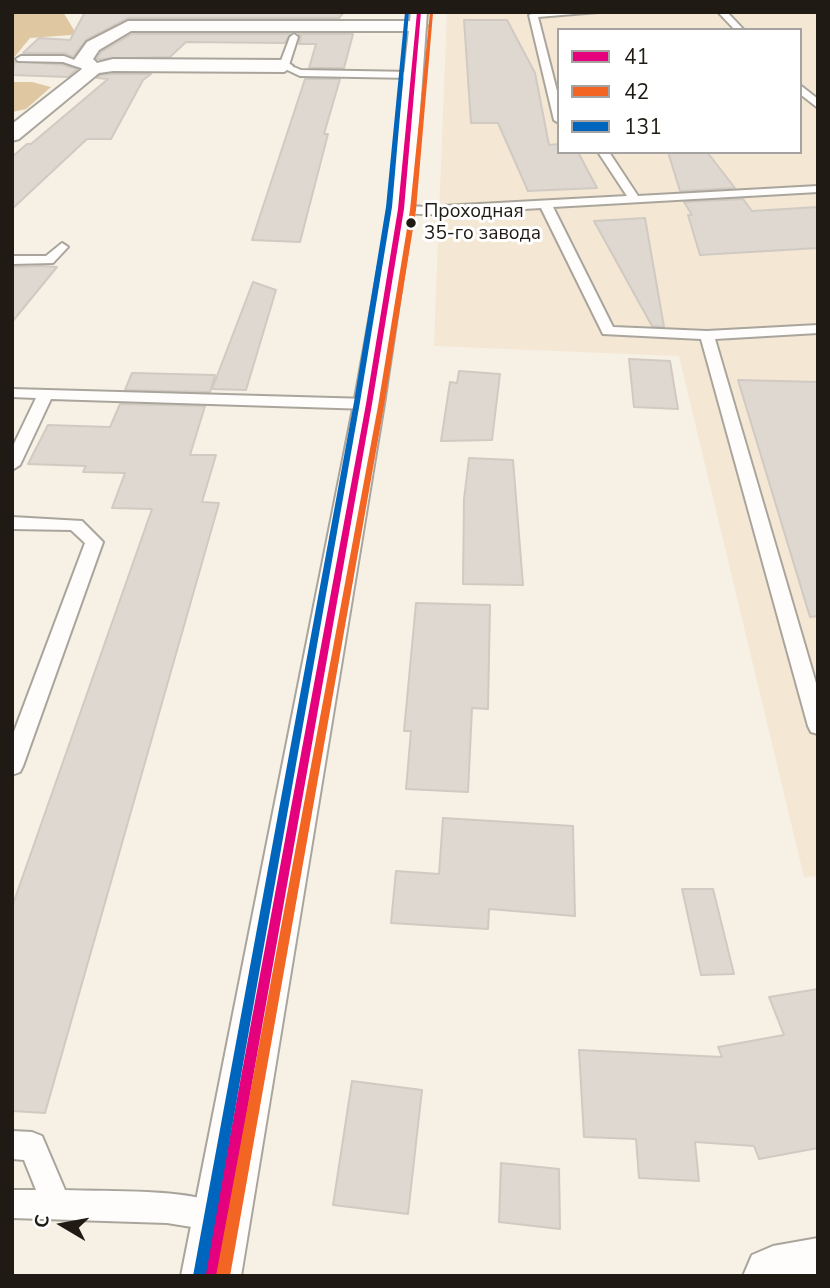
<!DOCTYPE html>
<html>
<head>
<meta charset="utf-8">
<style>
	body { margin:0 }
	#map { position:relative; width:830px; height:1288px; overflow:hidden; background:#f7f0e5; font-family:"Nunito Sans",sans-serif }
	canvas { display:block }
	.frame { position:absolute; inset:0; border:14px solid #1f1a13; pointer-events:none }
	.legend { position:absolute; left:557px; top:28px; width:245px; height:126px; box-sizing:border-box; background:#fff; border:2px solid #a5a3a1; margin:0; padding:9px 12px; list-style:none; font-size:21px; color:#1f1a13 }
	.legend li { display:flex; align-items:center; gap:14px; height:35px }
	.legend b { width:35px; border:2px solid #a5a3a1 }
	.north { position:absolute; left:28px; top:1190px; width:70px; height:70px; -webkit-text-stroke:5px #fff; paint-order:stroke; rotate:280deg; font-size:19px; font-weight:700; line-height:28px; text-align:center; color:#1f1a13 }
	.north::after { content:''; display:block; margin:auto; width:24px; height:32px; background:#1f1a13; clip-path:polygon(50% 0,100% 100%,50% 72%,0 100%) }
</style>
</head>
<body>
<div id="map">
<canvas width="830" height="1288"></canvas>
<div class="frame"></div>
<ul class="legend">
<li><b style="height:9px;background:#e5007d"></b>41</li>
<li><b style="height:9px;background:#f26522"></b>42</li>
<li><b style="height:9px;background:#0065bd"></b>131</li>
</ul>
<div class="north">С</div>
</div>
<script>
const ctx = document.querySelector('canvas').getContext('2d');
ctx.lineJoin = 'round';
function fillPath(path, color) {
  ctx.fillStyle = color;
  ctx.fill(path, 'evenodd');
}
function strokePath(path, color, width, dash) {
  ctx.strokeStyle = color;
  ctx.lineWidth = width;
  ctx.lineCap = dash ? 'butt' : 'round';
  ctx.setLineDash(dash || []);
  ctx.stroke(path);
}
function drawText(font, color, halo, rows, align = 'center') {
  ctx.font = font + ' "Nunito Sans",sans-serif';
  ctx.lineWidth = 6;
  ctx.setLineDash([]);
  ctx.textBaseline = 'middle';
  ctx.strokeStyle = halo;
  ctx.fillStyle = color;
  for (const [text, x, y, turn = 0] of rows) {
    ctx.save();
    ctx.translate(x, y);
    ctx.rotate((+turn || 0) * Math.PI / 180);
    ctx.textAlign = isNaN(turn) ? turn : align;
    if (halo) ctx.strokeText(text, 0, 0);
    ctx.fillText(text, 0, 0);
    ctx.restore();
  }
}
const built = new Path2D(`
	M447 12H818V876L804 877 679 356 434 346 438 240 434 239V216H439ZM559 30H800V152H559Z`);
const forest = new Path2D(`
	M12 12H63L74 30 98 33 30 38 12 60Z
	M12 82H32L51 87 26 109 12 112Z`);
const building = new Path2D(`
	M85 12H344L339 18H128L86 40 73 57 64 53H23L39 38 70 40Z
	M464 20H507L535 73 549 145 559 144V152H578L597 188 528 191 498 123H471Z
	M132 34H290L285 43 186 42 170 57 96 59 101 52Z
	M298 34H353L344 68H309L316 44H299L301 36Z
	M15 61 63 65 77 69 68 77 12 75Z
	M113 74H151L143 80 111 139H87L12 209V157L27 144H31L108 79 97 78 100 75Z
	M305 79H340L324 134H328L300 242 252 240Z
	M668 152H707L735 188 680 191Z
	M743 199 752 211 818 207V248L700 255 688 215H692L684 202Z
	M645 218 664 327 652 326 594 221Z
	M42 266 57 267 12 322V267Z
	M253 282 276 290 246 390 212 389Z
	M629 359 670 361 678 409 634 407Z
	M459 371 500 374 492 440 441 441 450 382 457 383Z
	M132 373 215 375 210 392 125 390Z
	M738 380 818 382V616L810 617Z
	M120 404 205 406 190 455H216L202 502 219 503 45 1113 12 1111V907L152 509 112 508 125 473 83 472 86 466 28 464 48 425 110 427Z
	M469 458 513 460 523 585 463 584 464 499Z
	M416 603 490 605 488 709 472 708 468 792 406 789 411 731H404Z
	M443 818 573 826 575 916 489 909 488 929 391 923 396 871 439 874Z
	M682 889H713L734 974 701 975Z
	M818 989V1148L759 1159 754 1146 695 1142 699 1181 639 1178 636 1139 584 1137 579 1050 722 1057 718 1047 784 1035 769 997Z
	M352 1081 422 1090 408 1214 333 1205Z
	M501 1163 559 1169 560 1229 499 1222Z`);
const lane = new Path2D(`
	M537 12H598L538 17 559 99V123L554 120 529 15Z
	M718 12H727L744 30H735Z
	M294 34 298 37 289 65 301 70 413 72 418 75 413 78 300 76 279 66 290 37Z
	M21 56H64L98 69 93 72 63 62 18 61 16 59Z
	M800 85 818 99V108L800 94Z
	M598 152H609L638 196 818 186V192L553 207 613 327 707 331 818 325V333L715 339 818 690V734L811 732 808 726 701 339 603 334 541 208C515 209 411 221 395 209L401 205 424 207 627 196Z
	M62 243 68 247 53 263 12 264V256H46Z
	M12 389 369 399 377 404 369 409 51 399 20 465 12 470V448L36 398 12 397Z
	M12 517 82 521 103 542 23 766 20 772 12 775V737L85 543 71 530 12 529Z
	M12 1131 32 1132 42 1136 65 1190C111 1192 185 1188 227 1206L232 1216 227 1226 217 1231 167 1223 12 1218V1190H36L24 1160 12 1159Z`);
const street = new Path2D(`
	M128 21H418L427 26 418 31H131L99 50 93 59 97 63 113 59 284 60 293 66 284 72 113 71 99 73 19 139 12 141V124L82 69 74 60 87 42Z
	M818 1238V1276H743L752 1255 773 1246Z`);
const secondary = new Path2D(`
	M411 12H427L413 209 384 404 241 1276H181L354 404 389 209Z`);
const bus1 = new Path2D(`
	M417 12H421L404 209 372 404 218 1276H204L366 404 398 209Z`);
const bus2 = new Path2D(`
	M430 12 433 13 416 210 384 406 230 1276H216L378 406 410 210Z`);
const bus3 = new Path2D(`
	M405 12H409L392 207 360 402 206 1274 205 1276H193L354 402 386 207Z`);
const markers = [
	[411,223,6,"#1f1a13"]
];
const farBusnames = [
	["Проходная",424,212],
	["35-го завода",424,234]
];
fillPath(built, '#f4e7d4');
fillPath(forest, '#dfc7a1');
fillPath(building, '#dfd8d1');
strokePath(building, '#d0cac2', 2);
strokePath(lane, '#aaa59c', 4);
strokePath(street, '#aaa59c', 4);
strokePath(secondary, '#aaa59c', 4);
fillPath(lane, '#fefdfb');
fillPath(street, '#fefdfb');
fillPath(secondary, '#fefdfb');
fillPath(bus1, '#e5007d');
fillPath(bus2, '#f26522');
fillPath(bus3, '#0065bd');
for (const [x, y, r, color] of markers) {
  const dot = new Path2D();
  dot.arc(x, y, r, 0, 2 * Math.PI);
  ctx.fillStyle = color;
  ctx.fill(dot);
  strokePath(dot, '#fff', 2.5);
}
drawText('19px', '#1f1a13', '#fff', farBusnames, 'left');
</script>
</body>
</html>
